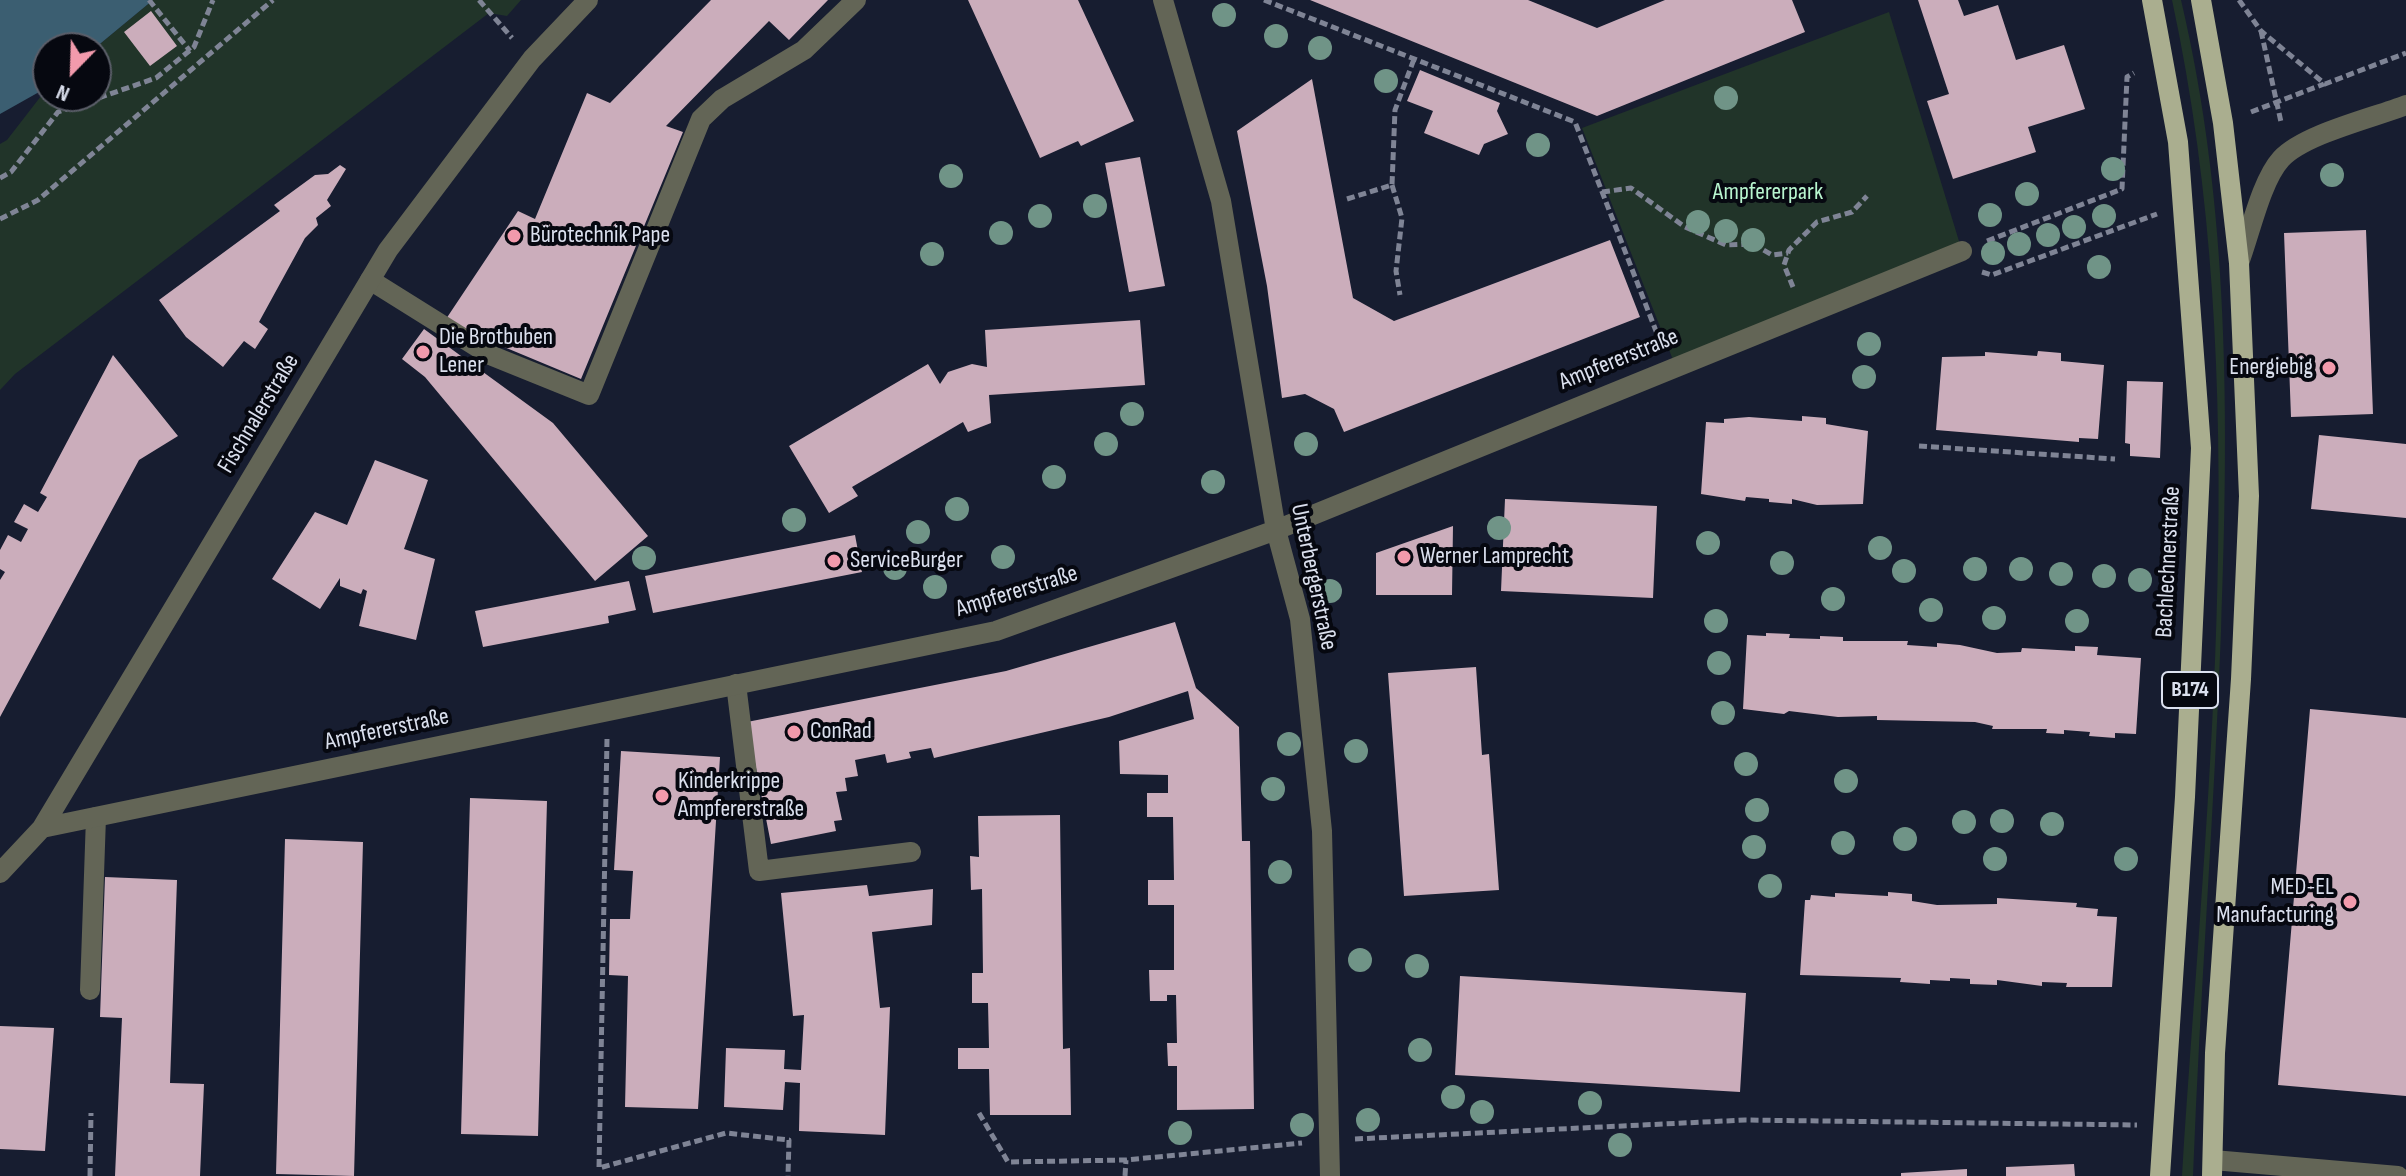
<!DOCTYPE html>
<html>
<head>
<meta charset="utf-8">
<style>
	body { margin:0 }
	#map { position:relative; width:2406px; height:1176px; overflow:hidden; background:#171d30; font-family:"Sofia Sans Condensed",sans-serif }
	canvas { display:block }
	.north { position:absolute; left:32px; top:32px; width:80px; height:80px; box-sizing:border-box; background:#060810; border:2px solid #5b5e69; border-radius:50%; rotate:203deg; font-size:22px; font-weight:700; line-height:32px; text-align:center; color:#dbe0ee }
	.north::after { content:''; display:block; margin:auto; width:28px; height:36px; background:#f29aac; clip-path:polygon(50% 0,100% 100%,50% 72%,0 100%) }
</style>
</head>
<body>
<div id="map">
<canvas width="2406" height="1176"></canvas>
<div class="north">N</div>
</div>
<script>
const ctx = document.querySelector('canvas').getContext('2d');
ctx.lineJoin = 'round';
function fillPath(path, color) {
  ctx.fillStyle = color;
  ctx.fill(path, 'evenodd');
}
function strokePath(path, color, width, dash) {
  ctx.strokeStyle = color;
  ctx.lineWidth = width;
  ctx.lineCap = dash ? 'butt' : 'round';
  ctx.setLineDash(dash || []);
  ctx.stroke(path);
}
function drawText(font, color, halo, rows, align = 'center') {
  ctx.font = font + ' "Sofia Sans Condensed",sans-serif';
  ctx.lineWidth = 8;
  ctx.setLineDash([]);
  ctx.textBaseline = 'middle';
  ctx.strokeStyle = halo;
  ctx.fillStyle = color;
  for (const [text, x, y, turn = 0] of rows) {
    ctx.save();
    ctx.translate(x, y);
    ctx.rotate((+turn || 0) * Math.PI / 180);
    ctx.textAlign = isNaN(turn) ? turn : align;
    if (halo) ctx.strokeText(text, 0, 0);
    ctx.fillText(text, 0, 0);
    ctx.restore();
  }
}
const green = new Path2D(`
	M153 0H521L507 16 489 13 15 374 0 390V144L7 140 48 87V96H96L95 48Z
	M2172 0H2181C2230 207 2229 421 2221 632 2214 814 2200 995 2193 1176H2182C2207 788 2255 384 2172 0Z
	M1889 12 1962 251 1675 365 1582 128Z`);
const water = new Path2D(`
	M0 0H153L95 48H48V87L0 114Z`);
const building = new Path2D(`
	M711 0H828L789 40 769 21 666 126 683 132 581 379 444 322 518 211 535 219 587 93 610 103Z
	M968 0H1078L1134 121 1081 146 1078 141 1040 158Z
	M1310 0H1528L1597 28 1665 0H1792L1805 32 1597 116Z
	M1918 0H1958L1964 16 1998 5 2016 60 2064 45 2085 109 2028 127 2036 152 1953 179 1927 101 1949 94Z
	M151 11 177 46 150 66 124 32Z
	M1420 70 1500 103 1497 111 1508 134 1484 144 1479 155 1424 133 1433 111 1407 101Z
	M1312 79 1353 298 1394 321 1610 240 1640 317 1344 432 1334 409 1305 394 1282 398 1267 286 1237 131Z
	M1140 157 1165 286 1129 292 1105 163Z
	M340 165 346 169 327 200 331 206 316 218 318 225 305 238 259 322 268 329 255 349 244 341 223 367 186 337 159 300 280 211 274 205 315 175 328 174Z
	M2366 230 2373 414 2291 417 2284 233Z
	M1140 320 1145 385 989 395 991 423 968 432 963 422 852 487 858 496 829 513 789 446 928 364 940 384 948 372 972 364 987 367 985 330Z
	M424 329 553 423 648 536 595 581 425 377 402 359Z
	M2038 351 2061 353V361L2104 365 2098 439 2079 438V442L1936 430 1942 357 1985 356V352L2037 356Z
	M113 355 178 436 139 460 0 717V580L5 572 0 569V550L8 535 21 542 28 529 14 522 24 504 38 512 47 497 40 493Z
	M2127 381 2163 382 2160 458 2130 456V444L2125 443Z
	M1802 416 1826 418V424L1868 431 1863 504 1817 505 1792 499V504L1769 502V499L1746 497 1745 501 1701 494 1706 422 1724 423V419L1749 417 1802 421Z
	M2319 435 2406 444V518L2311 509Z
	M375 460 428 480 404 549 435 559 416 640 359 626 367 591 363 589 361 594 340 586V578L320 609 272 579 315 512 347 525Z
	M1505 499 1657 506 1653 598 1501 591Z
	M1453 526 1452 595H1376V553Z
	M855 535 862 572 653 613 645 576Z
	M629 581 636 610 608 616 609 623 483 647 475 611Z
	M1175 622 1196 688 1239 727 1242 841H1250L1254 1109 1177 1110V1066H1168L1167 1043H1177L1176 995H1167V1001H1150L1149 970H1174V905H1148V880H1174L1173 817H1147V793H1168V775L1120 774 1119 741 1194 719 1188 691 1109 717 934 758 931 748 909 752 911 758 887 763 885 754 855 760 858 776 845 778 847 791 836 792 842 820 834 821 836 831 771 844 747 722 1006 671Z
	M1766 633 1790 634 1789 638 1820 639V636L1843 637V641H1908L1907 645 1937 647V643L1960 645 1997 653 2021 652 2022 648 2075 651V646L2098 647 2097 655 2141 658 2136 734 2115 733V738L2089 736 2090 732 2064 730V734L2046 733 2047 729H1992L1993 726 1975 722 1877 720V716L1838 717 1789 711 1784 714 1743 709 1747 635 1766 636Z
	M1476 667 1482 755 1489 754 1499 890 1404 896 1388 673Z
	M2310 709 2406 718V1096L2278 1085Z
	M621 751 720 757 698 1109 625 1107 628 976 609 975 610 919H630L633 871 614 870Z
	M470 798 547 801 538 1136 461 1134Z
	M1060 815 1063 1049 1070 1048 1071 1115H990L989 1069H958V1048H989L988 1003H972V973H983L982 889 971 890 970 856 979 857 978 816Z
	M285 839 363 842 354 1176 276 1174Z
	M105 877 177 880 170 1083 204 1084 200 1176H115L122 1018 100 1017Z
	M867 885 869 896 933 889 932 925 872 932 880 1008 890 1007 885 1135 799 1131 800 1083 785 1082 783 1110 724 1107 726 1048 785 1050 784 1069 801 1070 804 1015 793 1016 781 893Z
	M1888 892 1912 894V901L1937 905 1997 904V898L2077 903 2076 907 2098 909 2097 916 2117 917 2112 987H2066L2067 983 2042 982V986L1997 980V985L1970 984V979L1950 978V981L1930 980V984L1900 982 1901 978 1800 975 1805 900H1810L1811 895 1835 897V893L1888 896Z
	M1460 976 1746 993 1740 1092 1455 1075Z
	M0 1026 54 1028 45 1151 0 1149Z
	M2074 1164 2075 1176H2006V1167Z
	M1967 1169V1176H1901V1173Z`);
const path = new Path2D(`
	M149 0 190 51
	M479 0 512 38
	M1264 0 1575 122 1661 344
	M2239 0 2261 31 2325 84 2406 53
	M2261 31 2281 122
	M2251 112 2324 84
	M0 178 11 172 58 112 156 78 194 47 213 0
	M1392 185 1402 218 1396 271 1400 295
	M1602 192 1631 188 1685 227 1726 245 1753 244 1772 255 1788 253
	M1347 199 1392 185 1395 110 1414 59
	M0 219 38 200 273 0
	M1987 241 2122 189 2127 77 2134 73
	M1982 272 1992 275 2157 214
	M1793 287 1784 265 1789 250 1817 222 1852 212 1867 196
	M1919 446 2115 459
	M607 739 599 1168 726 1133 789 1140 788 1176
	M979 1113 1008 1162 1126 1160 1302 1143
	M1355 1139 1745 1120 2137 1125
	M90 1176 91 1113
	M1125 1176 1126 1160`);
const lane = new Path2D(`
	M370 280 490 355 589 395 701 119 722 99 804 50 856 0
	M736 684 759 871 911 852
	M90 990 96 817
	M2213 1160 2398 1176`);
const street = new Path2D(`
	M1163 0 1221 201 1276 530 1300 619 1322 831 1330 1176
	M2239 263C2250 234 2261 181 2281 159 2304 134 2373 118 2406 105
	M42 828 996 631 1276 530 1962 251
	M0 873 42 828 388 250 532 59 588 0`);
const primary = new Path2D(`
	M2152 0 2178 142 2201 448 2185 797 2160 1176
	M2201 0 2223 123 2239 263 2249 496 2241 679 2215 1053 2212 1176`);
const trees = [
	[1224,15],
	[1276,36],
	[1320,48],
	[1386,81],
	[1726,98],
	[1538,145],
	[2113,169],
	[2332,175],
	[951,176],
	[2027,194],
	[1095,206],
	[1990,215],
	[1040,216],
	[2104,216],
	[1698,222],
	[2074,227],
	[1726,231],
	[1001,233],
	[2048,235],
	[1753,240],
	[2019,244],
	[1993,253],
	[932,254],
	[2099,267],
	[1869,344],
	[1864,377],
	[1132,414],
	[1106,444],
	[1306,444],
	[1054,477],
	[1213,482],
	[957,509],
	[794,520],
	[1499,528],
	[918,532],
	[1708,543],
	[1880,548],
	[1003,557],
	[644,558],
	[1782,563],
	[895,568],
	[1975,569],
	[2021,569],
	[1904,571],
	[2061,574],
	[2104,576],
	[2140,580],
	[935,587],
	[1330,591],
	[1833,599],
	[1931,610],
	[1994,618],
	[1716,621],
	[2077,621],
	[1719,663],
	[1723,713],
	[1289,744],
	[1356,751],
	[1746,764],
	[1846,781],
	[1273,789],
	[1757,810],
	[2002,821],
	[1964,822],
	[2052,824],
	[1905,839],
	[1843,843],
	[1754,847],
	[1995,859],
	[2126,859],
	[1280,872],
	[1770,886],
	[1360,960],
	[1417,966],
	[1420,1050],
	[1453,1097],
	[1590,1103],
	[1482,1112],
	[1368,1120],
	[1302,1125],
	[1180,1133],
	[1620,1145]
];
const markers = [
	[514,236,8,"#f29aac"],
	[423,352,8,"#f29aac"],
	[2329,368,8,"#f29aac"],
	[1404,557,8,"#f29aac"],
	[834,561,8,"#f29aac"],
	[794,732,8,"#f29aac"],
	[662,796,8,"#f29aac"],
	[2350,902,8,"#f29aac"]
];
const shields = [
	[2190,690,56]
];
const shieldNames = [
	["B174",2190,690]
];
const parkNames = [
	["Ampfererpark",1768,193]
];
const poiNames = [
	["Bürotechnik Pape",530,236],
	["Die Brotbuben",439,338],
	["Lener",439,366],
	["Energiebig",2313,368,"right"],
	["Werner Lamprecht",1420,557],
	["ServiceBurger",850,561],
	["ConRad",810,732],
	["Kinderkrippe",678,782],
	["Ampfererstraße",678,810],
	["MED-EL",2334,888,"right"],
	["Manufacturing",2334,916,"right"]
];
const streetNames = [
	["Ampfererstraße",1619,360,-22],
	["Fischnalerstraße",259,414,-59],
	["Bachlechnerstraße",2169,562,-87],
	["Unterbergerstraße",1313,577,78],
	["Ampfererstraße",1017,592,-17],
	["Ampfererstraße",387,730,-12]
];
fillPath(green, '#213429');
fillPath(water, '#3b5e71');
fillPath(building, '#cbadbb');
strokePath(path, '#7f8495', 5, [8, 4]);
strokePath(lane, '#636556', 20);
strokePath(street, '#636556', 20);
strokePath(primary, '#aaae8f', 20);
ctx.fillStyle = '#709487';
for (const [x, y] of trees) {
  ctx.beginPath();
  ctx.arc(x, y, 12, 0, 2 * Math.PI);
  ctx.fill();
}
for (const [x, y, r, color] of markers) {
  const dot = new Path2D();
  dot.arc(x, y, r, 0, 2 * Math.PI);
  ctx.fillStyle = color;
  ctx.fill(dot);
  strokePath(dot, '#060810', 3);
}
for (const [x, y, w] of shields) {
  const box = new Path2D();
  box.roundRect(x - w / 2, y - 18, w, 36, 6);
  ctx.fillStyle = '#060810';
  ctx.fill(box);
  strokePath(box, '#dbe0ee', 2);
}
drawText('bold 22px', '#dbe0ee', null, shieldNames);
drawText('24px', '#b8f5cf', '#060810', parkNames);
drawText('24px', '#dbe0ee', '#060810', poiNames, 'left');
drawText('24px', '#dbe0ee', '#060810', streetNames);
</script>
</body>
</html>
